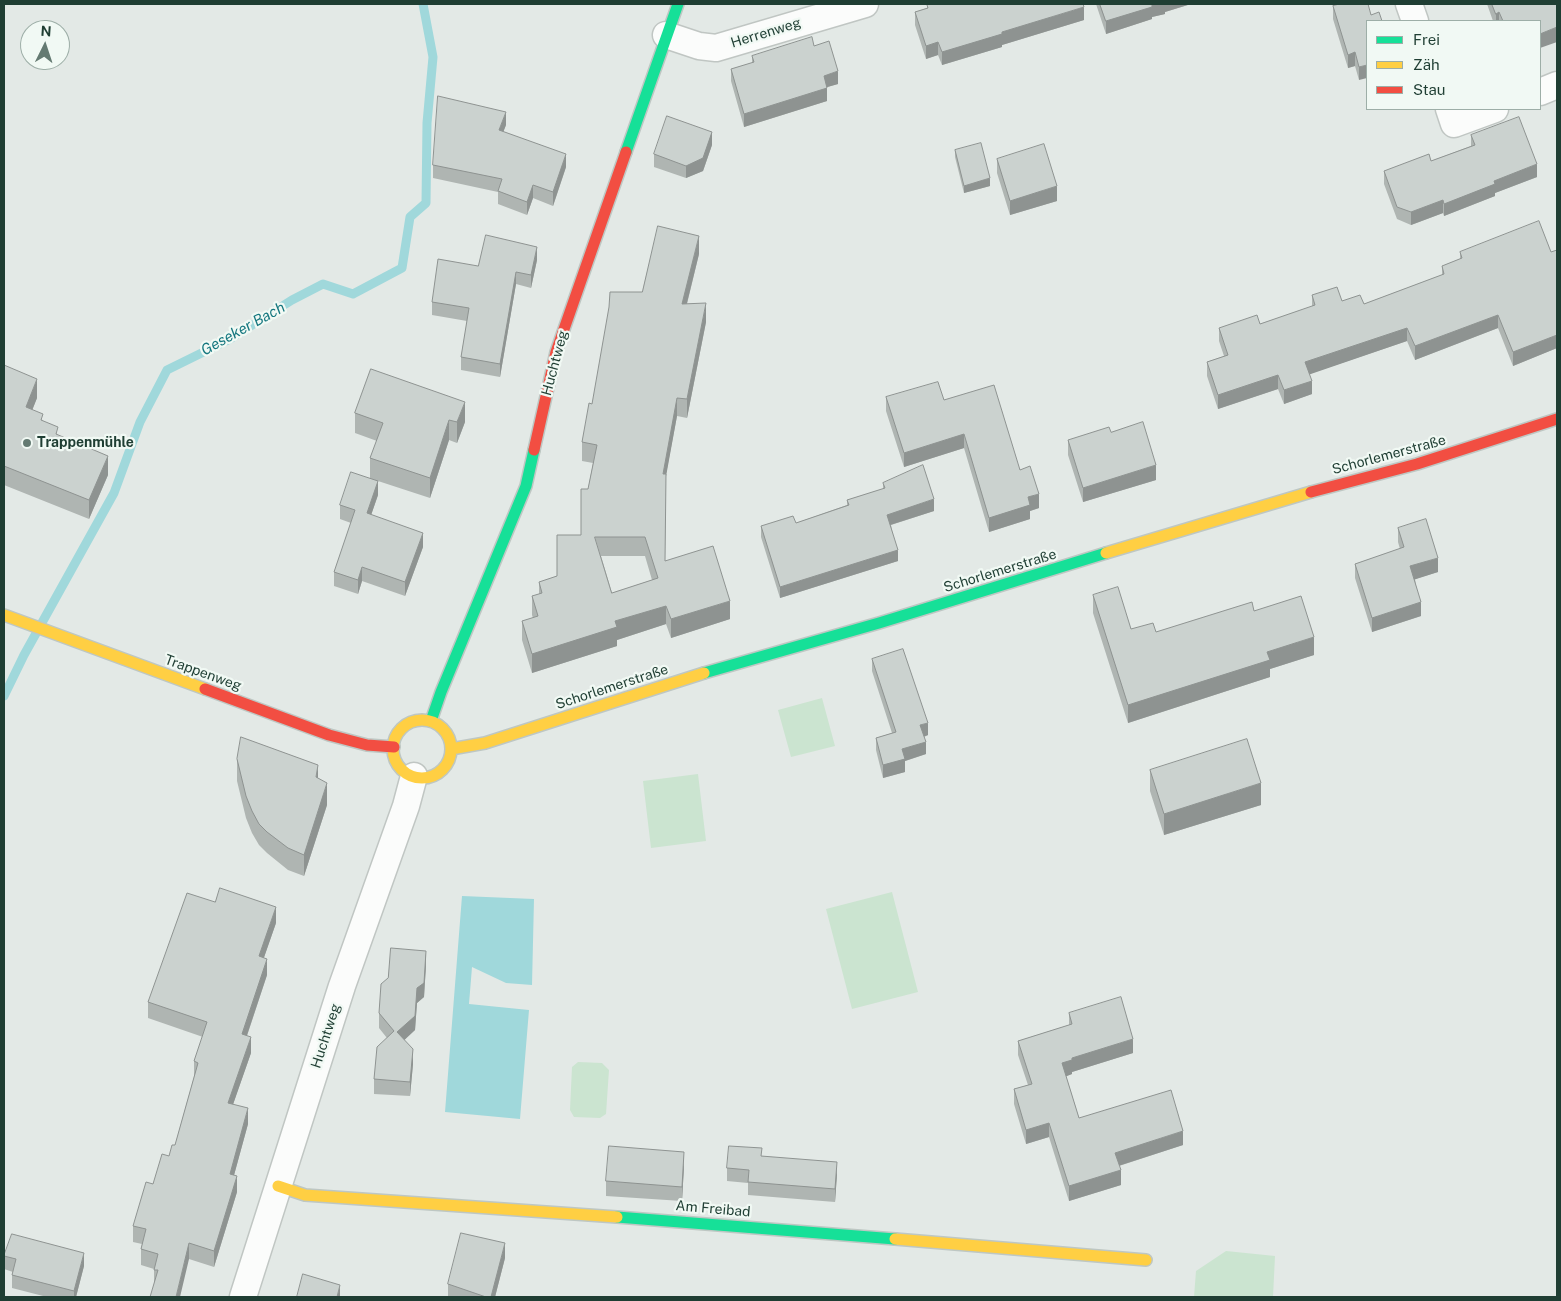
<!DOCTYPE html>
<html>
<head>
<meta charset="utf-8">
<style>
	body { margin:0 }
	#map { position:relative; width:1561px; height:1301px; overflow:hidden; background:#e3e9e6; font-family:"Public Sans",sans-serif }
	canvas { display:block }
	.frame { position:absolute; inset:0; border:5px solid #1f3e33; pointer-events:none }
	.legend { position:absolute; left:1366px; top:20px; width:175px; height:90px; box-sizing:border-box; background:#f1f9f4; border:1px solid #9daea7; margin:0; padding:6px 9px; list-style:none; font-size:15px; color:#1f3e33 }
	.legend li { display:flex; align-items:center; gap:10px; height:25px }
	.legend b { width:25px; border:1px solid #9daea7 }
	.north { position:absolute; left:20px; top:20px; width:50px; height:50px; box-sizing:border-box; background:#f1f9f4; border:1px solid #9daea7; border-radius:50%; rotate:4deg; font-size:14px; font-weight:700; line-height:20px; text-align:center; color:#1f3e33 }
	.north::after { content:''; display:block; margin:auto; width:18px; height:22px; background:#647a72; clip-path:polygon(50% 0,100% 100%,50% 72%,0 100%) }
</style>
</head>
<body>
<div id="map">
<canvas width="1561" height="1301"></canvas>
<div class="frame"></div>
<ul class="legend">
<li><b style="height:6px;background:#16e098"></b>Frei</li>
<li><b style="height:6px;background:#ffcf43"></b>Zäh</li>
<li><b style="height:6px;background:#f24e42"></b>Stau</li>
</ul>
<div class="north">N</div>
</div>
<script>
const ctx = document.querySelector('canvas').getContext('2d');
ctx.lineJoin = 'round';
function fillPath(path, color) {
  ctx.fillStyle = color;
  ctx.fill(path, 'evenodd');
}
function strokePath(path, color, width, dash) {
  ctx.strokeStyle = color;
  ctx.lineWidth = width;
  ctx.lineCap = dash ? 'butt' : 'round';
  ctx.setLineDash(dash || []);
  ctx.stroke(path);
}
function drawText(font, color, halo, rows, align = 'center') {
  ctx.font = font + ' "Public Sans",sans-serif';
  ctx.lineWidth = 4.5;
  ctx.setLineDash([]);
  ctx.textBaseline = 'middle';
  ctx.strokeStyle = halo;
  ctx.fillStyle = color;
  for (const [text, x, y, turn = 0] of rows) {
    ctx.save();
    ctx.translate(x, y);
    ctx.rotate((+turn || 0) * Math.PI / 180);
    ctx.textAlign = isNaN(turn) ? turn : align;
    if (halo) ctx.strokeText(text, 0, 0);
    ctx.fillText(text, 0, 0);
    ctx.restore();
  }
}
const green = new Path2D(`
	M822 698 835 746 791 757 778 710Z
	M698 774 706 841 651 848 643 781Z
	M892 892 918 992 852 1009 826 909Z
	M578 1062 602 1063 609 1070 606 1114 600 1118 574 1117 570 1110 572 1067Z
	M1226 1251 1275 1256 1273 1297H1194L1196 1271Z`);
const water = new Path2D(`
	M462 896 534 899 532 985 506 983 472 967 469 1004 529 1010 520 1119 445 1112Z`);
const stream = new Path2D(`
	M4 696 24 655 114 493 140 422 167 370 230 339 292 300 323 284 353 294 402 268 410 217 426 203 427 123 433 57 423 4`);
const street = new Path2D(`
	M1409 4 1415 21
	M666 35 699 46 716 48 865 4
	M1540 92 1557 85
	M1449 109 1454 124 1495 109
	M243 1297 342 986 406 806 414 776`);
const fast = new Path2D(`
	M626 152 678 4
	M704 673 879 623 1106 553
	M431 721 441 692 526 486 534 450
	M617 1217 895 1239`);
const slow = new Path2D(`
	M1106 553 1311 492
	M4 615 205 689
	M393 749a29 29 0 1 1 58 0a29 29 0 1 1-58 0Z
	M451 749 485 743 704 673
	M278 1186 305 1195 617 1217
	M895 1239 1146 1260`);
const jam = new Path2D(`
	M534 450 556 352 626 152
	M1311 492 1417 464 1557 419
	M205 689 329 735 367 745 394 747`);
const wall = new Path2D(`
	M1096 4H1191L1165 12V14L1152 17V19L1106 34Z
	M1368 4 1359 80 1355 66 1348 68 1333 19V6Z
	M1487 4H1557L1540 48V21H1493Z
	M927 5 1084 20 1002 45V47L942 65 938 55 926 59 915 25V12L927 8Z
	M814 46 838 84 827 87V101L744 127 731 81V69L752 63V56Z
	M506 125 503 132 566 167 553 206 533 198 527 215 498 204V192L433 178V165Z
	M1471 135 1537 177 1495 193V196L1444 216 1443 213 1411 225 1397 219 1384 184V171L1431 161 1471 146Z
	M712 145 703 171 686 178 654 167V154Z
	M955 150 990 186 964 193 955 157Z
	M997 159 1057 201 1010 215 997 173Z
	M1557 250V348L1513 366 1498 328 1415 360 1407 341 1309 374 1312 394 1284 404 1278 389 1218 409 1207 376V362L1224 356 1219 341V328L1260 324 1312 307V295L1342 301 1364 304 1442 275V266L1460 259V252H1551Z
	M699 254 687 304 706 322 687 418 677 416 666 474 665 561 730 619 671 638 666 624 617 640V646L532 673 522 640V621L533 618 532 615V596L539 594V582L557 576 581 535 588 489 593 463 582 461V442L592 404 642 292ZM601 556H645L652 580 612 593Z
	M537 260 531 288 516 284 500 377 461 370V357L467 321 432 315V302L478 266Z
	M4 365 37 398 32 410 58 435 108 475 89 519 4 485Z
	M371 369 465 422 457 443 449 440 430 498 378 481V495L371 515 423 547 405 596 362 581 358 594 334 586V572L351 523 340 519V505L370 478V458L377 441 355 433V413Z
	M886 397 944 400 1020 470 1039 508 1030 511V519L989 532 964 448 904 467 886 411Z
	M1068 440 1156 480 1083 502 1068 455Z
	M883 483 934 511 891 525 898 561 780 598 761 537V526L796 523 847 505V500L883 489Z
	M1398 528 1438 572 1415 579 1421 616 1372 632 1355 578V564L1400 549 1398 542Z
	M1093 595 1131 629 1156 632 1254 611 1314 655 1270 669V677L1128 723 1093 613Z
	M872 659 928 735 924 737 926 754 905 761V772L883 778 876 750V738L892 733 872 671Z
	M237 759 318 778 327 805 304 876 288 870 267 853 259 845 252 833 246 818 237 781Z
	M1150 770 1261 805 1164 835 1150 791Z
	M276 923 264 957 267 975 247 1036 251 1053 233 1104 248 1124 234 1175 237 1192 214 1267 189 1259 154 1283V1269L141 1265V1249L142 1244 133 1242V1226L153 1184 175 1145 194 1077V1061L203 1037 148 1018V1002Z
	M426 965 424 997 417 1003 415 1030 404 1040 413 1064 410 1096 374 1094V1079L387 1038 379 1028V1013Z
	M1069 1013 1133 1053 1072 1072V1074L1066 1076 1079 1118 1183 1145 1119 1166 1121 1185 1069 1201 1049 1137 1026 1144 1014 1104V1089L1028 1085 1018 1055V1041L1069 1025Z
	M762 1156 837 1174 835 1202 748 1195V1183L727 1181V1168Z
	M684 1166 682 1201 606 1196V1181Z
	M4 1256 84 1266 76 1297H47L12 1288V1275L13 1272 4 1269Z
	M505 1258 495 1297H448V1284Z`);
const shadedWall = new Path2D(`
	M1156 4H1191L1165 12V14L1152 17V19L1106 34V21Z
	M1084 7V20L1002 45V47L942 65V52L1002 32Z
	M1499 12V21H1496V14Z
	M1557 27V42L1540 48V34Z
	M938 42V55L926 59V46Z
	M1355 52V66L1348 68V55Z
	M1367 65V78L1359 80V67Z
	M838 71V84L824 88V76Z
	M827 88V101L744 127V114Z
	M506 112V125L499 143V130Z
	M712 132V145L703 171 686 178V166Z
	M566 154V167L553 206V192Z
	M1537 164V177L1495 193V196L1444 216V204L1494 181Z
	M990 178V186L964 193V186Z
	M533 185V198L527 215V202Z
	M1057 186V201L1010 215V201Z
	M1443 200V213L1411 225V212Z
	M699 236V254L682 323V304Z
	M537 247V260L531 288V275Z
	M516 272V284L500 377V364Z
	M706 303V322L687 418V399Z
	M1498 315V328L1415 360V346Z
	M1407 328V341L1305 376V362Z
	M1557 335V348L1513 366V352Z
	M1278 375V389L1218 409V395Z
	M37 379V398L26 426V407Z
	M1312 381V394L1284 404V390Z
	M677 398V416L663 493V474Z
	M465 402V422L457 443V422Z
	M449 420V440L430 498V478Z
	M964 434V448L904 467V453Z
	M108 456V475L89 519V500Z
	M1156 465V480L1083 502V488Z
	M378 481V495L367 527V513Z
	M1039 494V508L1030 511V519L989 532V518L1028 497Z
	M934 499V511L887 526V515Z
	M423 533V547L405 596V582Z
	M898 550V561L780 598V587Z
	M1438 558V572L1410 581V566Z
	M362 567V581L358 594V580Z
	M730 601V619L671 638V619Z
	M1421 602V616L1372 632V618Z
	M666 606V624L617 640V646L532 673V654L615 621Z
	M1314 637V655L1270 669V677L1128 723V705L1267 652Z
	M928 723V735L920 738V725Z
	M926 742V754L905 761V772L883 778V765L902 749Z
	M318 765V786L316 777Z
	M327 783V805L304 876V855Z
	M1261 783V805L1164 835V814Z
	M276 907V923L259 972V956Z
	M426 951V965L424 997 417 1003 415 1030 397 1047V1032L417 988Z
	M267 959V975L242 1050V1034Z
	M251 1037V1053L228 1119V1103Z
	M1133 1039V1053L1072 1072V1074L1062 1078V1063L1072 1058Z
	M413 1049V1064L410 1096V1082Z
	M248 1108V1124L230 1190V1174Z
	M1049 1123V1137L1026 1144V1130Z
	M1183 1131V1145L1115 1167V1153Z
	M684 1152V1166L682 1201V1187Z
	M837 1162V1174L835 1202V1189Z
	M1121 1170V1185L1069 1201V1186Z
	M237 1176V1192L214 1267V1251Z
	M189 1243V1259L180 1297H176Z
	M505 1243V1258L495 1297H491Z
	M84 1253V1266L76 1297H74V1291Z
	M340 1285V1297H337Z`);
const building = new Path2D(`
	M930 4H1083L1084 7 1002 32V34L942 52 938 42 926 46 915 12 928 8 927 5Z
	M1100 4H1156L1152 5V7L1106 21Z
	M1340 4H1368L1371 15 1379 12 1382 21H1367V65L1359 67 1355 52 1348 55 1333 6Z
	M1492 4H1557V27L1540 34V21H1503L1499 12 1496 14Z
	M812 37 814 46 829 41 838 71 824 76 827 88 744 114 731 69 754 62 752 56Z
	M438 96 506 112 499 130 566 154 553 192 533 185 527 202 498 191 502 179 433 165Z
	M667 116 712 132 703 158 686 166 654 154Z
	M1519 117 1537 164 1494 181 1495 184 1444 204 1443 200 1411 212 1397 207 1384 171 1429 154 1431 161 1475 145 1471 135Z
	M981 143 990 178 964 186 955 150Z
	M1044 144 1057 186 1010 201 997 159Z
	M1539 221 1551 252 1557 250V335L1513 352 1498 315 1415 346 1407 328 1305 362 1312 381 1284 390 1278 375 1218 395 1207 362 1228 355 1219 328 1257 315 1260 324 1315 305 1312 295 1337 287 1342 301 1360 295 1364 304 1444 274 1442 266 1462 258 1460 252Z
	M658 226 699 236 682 304 706 303 687 399 677 398 663 474H666L665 561 713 546 730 601 671 619 666 606 615 621 617 627 532 654 522 621 538 616 532 596 542 593 539 582 557 576V535H581V489H588L597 445 582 442 589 403 592 404 609 307 610 292H642ZM595 537H645L658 578 612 593Z
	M486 235 537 247 531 275 516 272 500 364 461 357 469 308 432 302 438 259 478 266Z
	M4 365 37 379 26 407 43 414 41 420 58 427 56 434 108 456 89 500 4 466Z
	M371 369 465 402 457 422 449 420 430 478 370 458 383 423 355 413Z
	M938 382 944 400 994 385 1020 470 1030 466 1039 494 1028 497 1030 505 989 518 964 434 904 453 886 397Z
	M1143 422 1156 465 1083 488 1068 440 1109 427 1111 432Z
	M923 465 934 499 887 515 898 550 780 587 761 526 793 516 796 523 849 505 847 500 885 488 883 483Z
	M351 472 378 481 367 513 423 533 405 582 362 567 358 580 334 572 355 510 340 505Z
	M1426 519 1438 558 1410 566 1421 602 1372 618 1355 564 1404 547 1398 528Z
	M1118 587 1131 629 1153 623 1156 632 1252 602 1254 611 1301 596 1314 637 1267 652 1270 660 1128 705 1093 595Z
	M903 649 928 723 920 725 926 742 902 749 905 759 883 765 876 738 896 732 872 659Z
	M241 737 318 765 316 777 327 783 304 855 288 848 267 832 259 824 252 811 246 796 237 759Z
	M1247 739 1261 783 1164 814 1150 770Z
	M220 888 276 907 259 956 267 959 242 1034 251 1037 228 1103 248 1108 230 1174 237 1176 214 1251 189 1243 176 1297H150L158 1270H154L158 1254 141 1249 146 1229 133 1226 146 1182 153 1184 162 1154 169 1156 172 1145H175L198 1063 194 1061 207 1022 148 1002 187 893 215 902Z
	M391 948 426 951 424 983 417 988 415 1016 397 1032 413 1049 410 1082 374 1079 377 1047 394 1031 379 1013 381 984 388 978Z
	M1121 997 1133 1039 1072 1058V1060L1062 1063 1079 1118 1171 1090 1183 1131 1115 1153 1121 1170 1069 1186 1049 1123 1026 1130 1014 1089 1032 1084 1018 1041 1072 1024 1069 1013Z
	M609 1146 684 1152 682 1187 606 1181Z
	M729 1146 762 1148 761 1156 837 1162 835 1189 748 1182 749 1170 727 1168Z
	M461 1233 505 1243 491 1297H486L448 1284Z
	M12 1234 84 1253 74 1291 12 1275 16 1259 4 1256Z
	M303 1274 340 1285 337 1297H297Z`);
const markers = [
	[27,443,5,"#647a72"]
];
const streetNames = [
	["Herrenweg",766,33,-17],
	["Huchtweg",555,363,-75],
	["Schorlemerstraße",1389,455,-15],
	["Schorlemerstraße",1000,571,-17],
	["Trappenweg",203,673,20],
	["Schorlemerstraße",612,687,-18],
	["Huchtweg",326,1036,-72],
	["Am Freibad",713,1209,5]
];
const poiNames = [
	["Trappenmühle",37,443]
];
const waterNames = [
	["Geseker Bach",243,329,-29]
];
fillPath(green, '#cbe4d0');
fillPath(water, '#a0d8db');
strokePath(stream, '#a0d8db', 9);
strokePath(street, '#c0c6c3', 29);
strokePath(fast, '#bec7c3', 14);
strokePath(slow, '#bec7c3', 14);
strokePath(jam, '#bec7c3', 14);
strokePath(street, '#fbfcfb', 26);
strokePath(fast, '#16e098', 11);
strokePath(slow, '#ffcf43', 11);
strokePath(jam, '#f24e42', 11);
fillPath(wall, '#afb5b2');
fillPath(shadedWall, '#8e9391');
fillPath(building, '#cbd2cf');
strokePath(building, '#8e9391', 1);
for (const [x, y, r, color] of markers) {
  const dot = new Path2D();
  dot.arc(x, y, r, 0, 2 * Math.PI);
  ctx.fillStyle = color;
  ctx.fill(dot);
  strokePath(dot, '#f1f9f4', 2);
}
drawText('14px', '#1f3e33', '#f1f9f4', streetNames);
drawText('bold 14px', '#1f3e33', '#f1f9f4', poiNames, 'left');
drawText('italic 15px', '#15777f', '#f1f9f4', waterNames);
</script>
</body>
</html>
